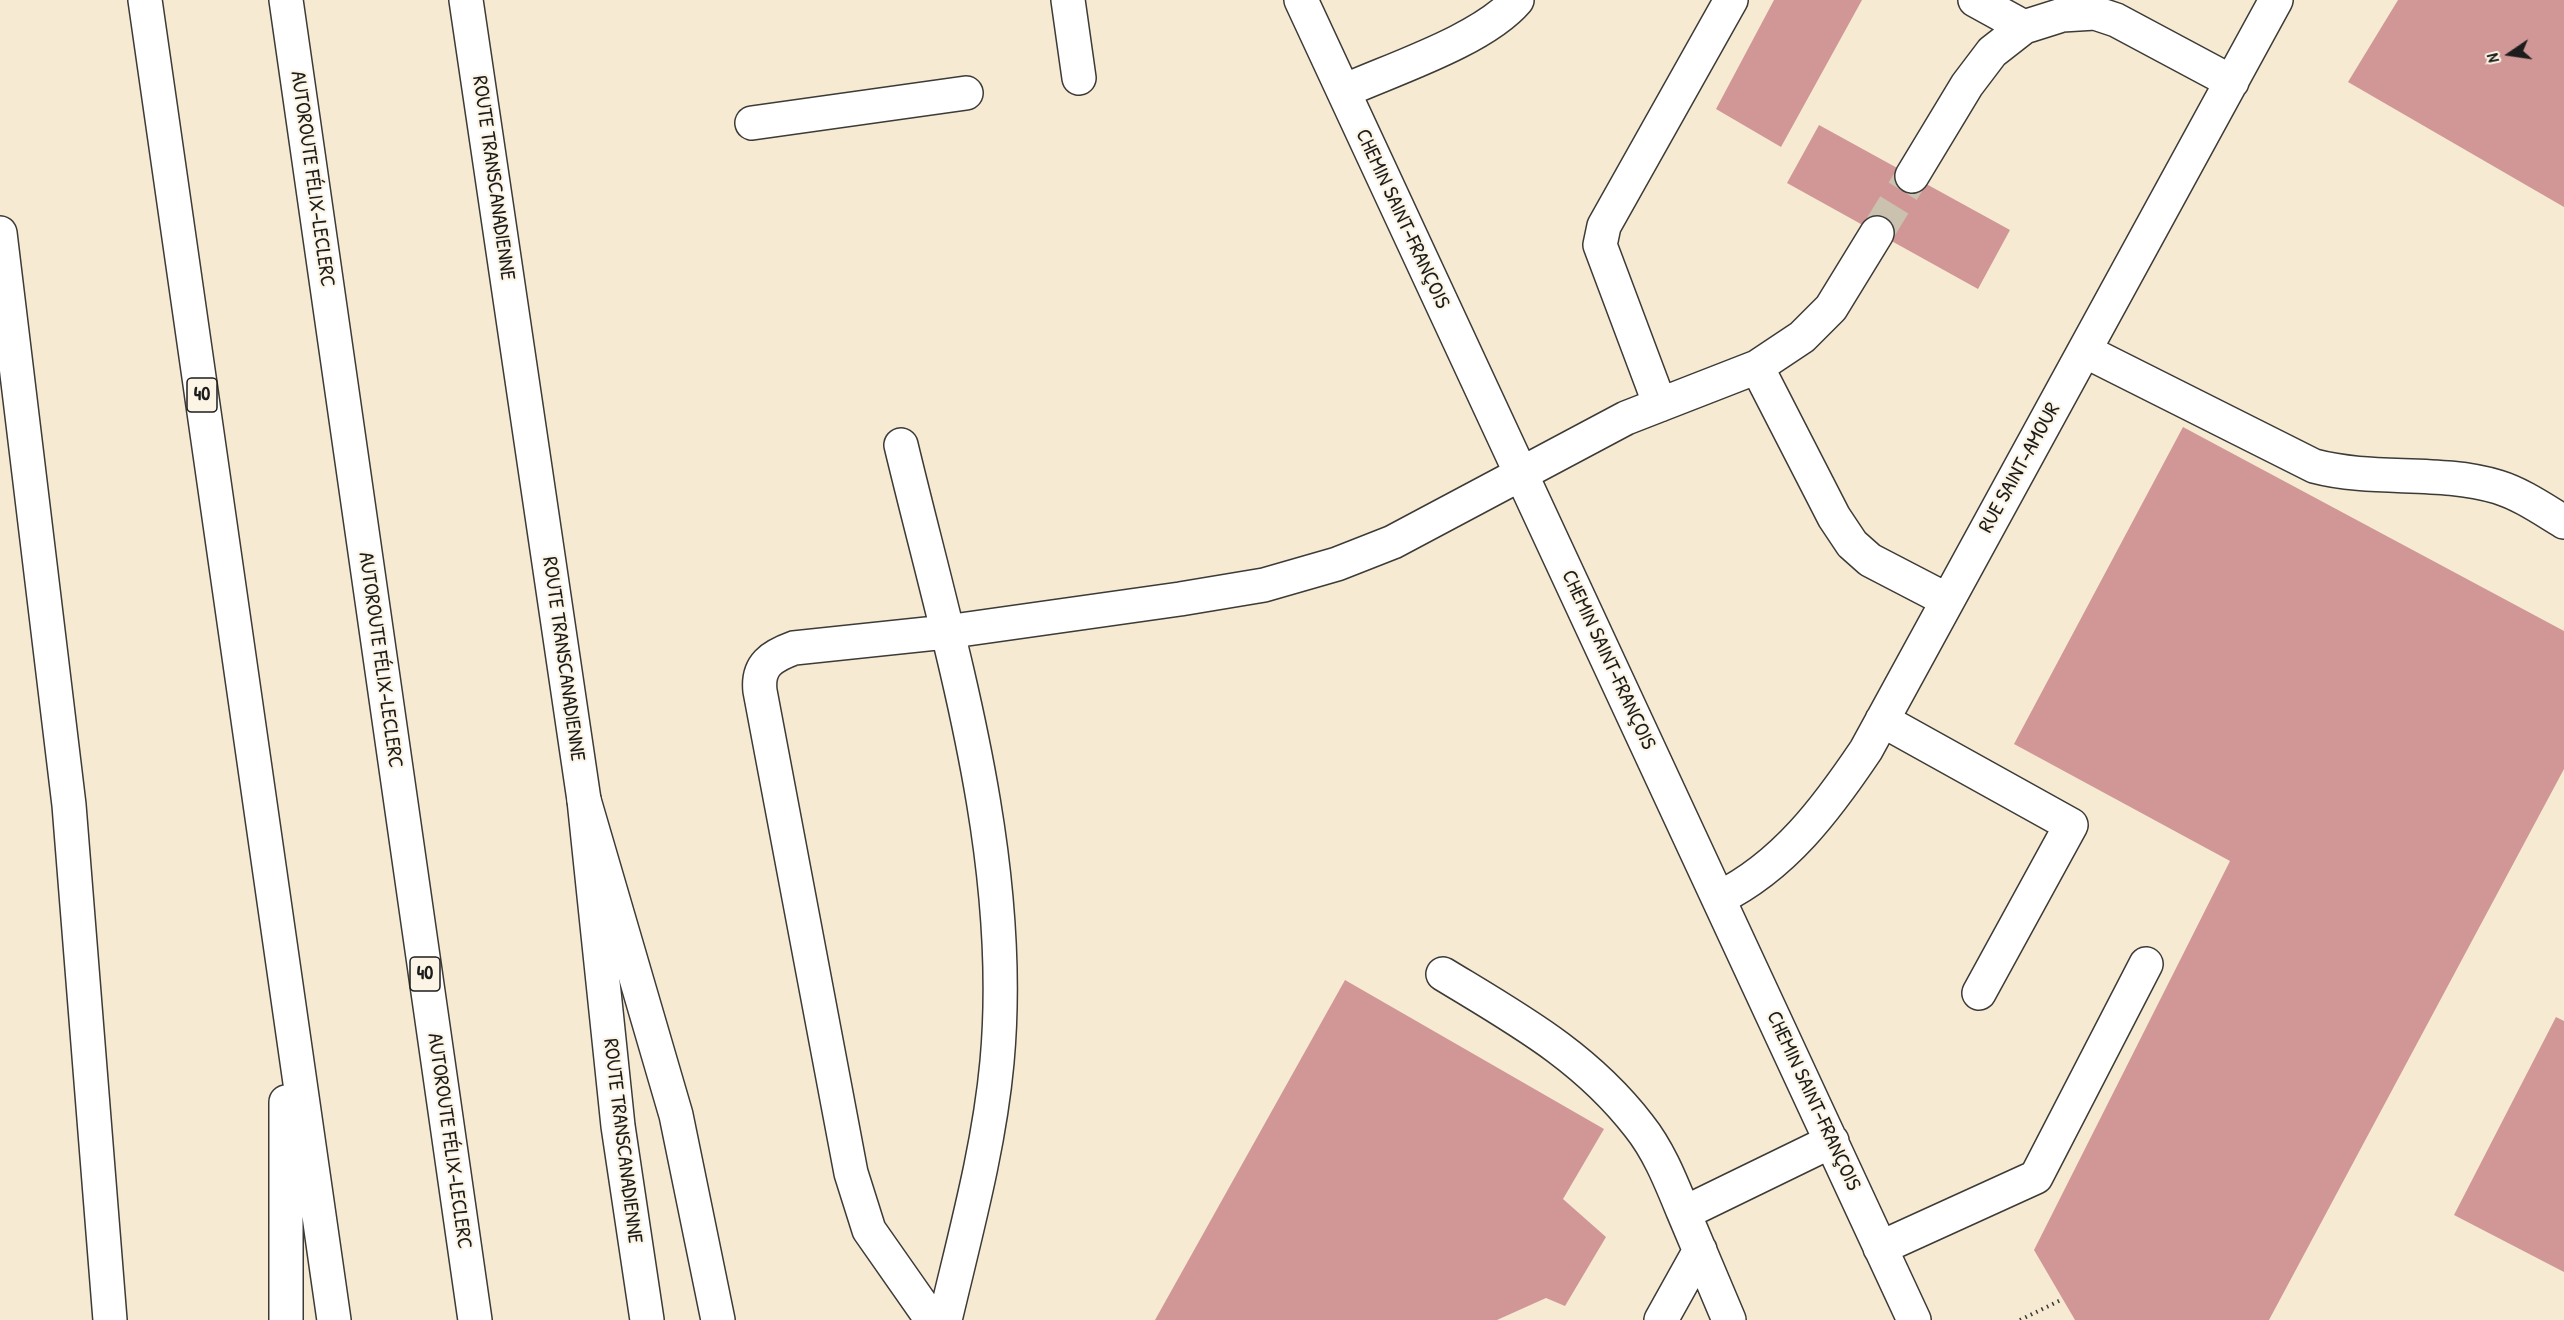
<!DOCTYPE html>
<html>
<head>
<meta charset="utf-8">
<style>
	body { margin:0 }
	#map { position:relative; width:2564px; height:1320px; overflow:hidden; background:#f6ead2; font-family:"Patrick Hand",sans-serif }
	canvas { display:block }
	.north { position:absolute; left:2480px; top:24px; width:60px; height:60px; -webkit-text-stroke:4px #fcf5e5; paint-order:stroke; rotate:257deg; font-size:16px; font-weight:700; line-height:24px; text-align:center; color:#1c1c1c }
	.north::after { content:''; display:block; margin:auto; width:21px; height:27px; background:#1c1c1c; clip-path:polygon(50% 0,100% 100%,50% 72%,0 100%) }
</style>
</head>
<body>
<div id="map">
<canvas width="2564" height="1320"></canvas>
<div class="north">N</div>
</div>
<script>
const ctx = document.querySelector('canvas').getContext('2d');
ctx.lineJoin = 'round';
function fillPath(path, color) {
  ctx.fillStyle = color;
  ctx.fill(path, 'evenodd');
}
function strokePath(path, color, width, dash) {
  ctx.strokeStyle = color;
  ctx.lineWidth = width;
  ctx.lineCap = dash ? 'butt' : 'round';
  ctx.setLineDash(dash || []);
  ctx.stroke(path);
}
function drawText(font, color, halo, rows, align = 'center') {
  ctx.font = font + ' "Patrick Hand",sans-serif';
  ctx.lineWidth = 4.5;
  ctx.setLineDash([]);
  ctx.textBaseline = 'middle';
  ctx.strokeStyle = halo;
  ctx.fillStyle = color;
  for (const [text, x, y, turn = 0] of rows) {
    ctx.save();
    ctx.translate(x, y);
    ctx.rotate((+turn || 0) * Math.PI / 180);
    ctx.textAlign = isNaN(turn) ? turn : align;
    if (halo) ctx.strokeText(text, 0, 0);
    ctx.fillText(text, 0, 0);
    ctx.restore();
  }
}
const building = new Path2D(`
	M1774 0H1862L1781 147 1716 109Z
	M2398 0H2564V207L2348 82Z
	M1819 125 2010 230 1978 289 1787 183Z
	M2183 427 2564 631V769L2269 1320H2075L2034 1250 2230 861 2014 744Z
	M1345 980 1604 1129 1563 1199 1606 1237 1565 1306 1546 1298 1497 1320H1155Z
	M2556 1017 2564 1021V1272L2454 1215Z`);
const minorTunnel = new Path2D(`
	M1877 233 1912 176`);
const path = new Path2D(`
	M2020 1320 2063 1299`);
const minor = new Path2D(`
	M1068 0 1079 78
	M1301 0 1914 1320
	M1975 0 2024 27
	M1344 91C1393 69 1483 40 1517 0
	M752 123 966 93
	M1912 176 1967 85 1992 52 2024 27 2062 15 2095 13 2116 20 2232 82
	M2085 351 2314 466C2374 482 2439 469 2498 487 2521 494 2544 510 2564 522
	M1757 367 1834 517 1852 544 1870 560 1947 600
	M1660 405 1600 245 1604 226 1731 0
	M901 445C949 645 1016 854 997 1062 989 1149 965 1235 945 1320
	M1882 720 2071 825 1979 993
	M1719 898C1784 866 1827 808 1866 750L2276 0
	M1443 974C1517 1019 1585 1056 1639 1126 1659 1151 1671 1182 1683 1211 1698 1247 1714 1284 1729 1320
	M1684 1213 1832 1141
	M1880 1248 2036 1177 2146 964
	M932 1320 869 1230 851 1173 760 691C757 665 772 656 794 648L946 632 1180 599 1264 585 1337 564 1393 542 1626 418 1757 367 1802 337 1831 308 1877 233
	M1661 1320 1700 1250`);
const major = new Path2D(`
	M466 0 584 800 618 1126 647 1320
	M0 233 69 805 110 1320`);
const highway = new Path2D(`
	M145 0 334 1320
	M286 0 475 1320
	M584 800 676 1115 718 1320
	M286 1320V1102`);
const shields = [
	[202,395,30],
	[425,974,30]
];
const shieldNames = [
	["40",202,395],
	["40",425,974]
];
const streetNames = [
	["ROUTE TRANSCANADIENNE",493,178,82],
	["AUTOROUTE FÉLIX-LECLERC",312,179,82],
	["CHEMIN SAINT-FRANÇOIS",1402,219,65],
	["RUE SAINT-AMOUR",2020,468,-61],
	["ROUTE TRANSCANADIENNE",563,659,82],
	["AUTOROUTE FÉLIX-LECLERC",380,660,82],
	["CHEMIN SAINT-FRANÇOIS",1608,660,65],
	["CHEMIN SAINT-FRANÇOIS",1813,1101,65],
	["AUTOROUTE FÉLIX-LECLERC",449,1141,82],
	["ROUTE TRANSCANADIENNE",622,1141,83]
];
fillPath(building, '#d19796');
strokePath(minorTunnel, '#cac1ae', 33, [33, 16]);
strokePath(minor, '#3d3b37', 36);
strokePath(major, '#3d3b37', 36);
strokePath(highway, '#3d3b37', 36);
strokePath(path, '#3d3b37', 4, [1.5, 4.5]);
strokePath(minor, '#fff', 33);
strokePath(major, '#fff', 33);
strokePath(highway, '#fff', 33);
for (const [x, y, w] of shields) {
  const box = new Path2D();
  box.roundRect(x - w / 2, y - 17, w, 34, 4.5);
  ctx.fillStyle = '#fcf5e5';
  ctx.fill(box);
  strokePath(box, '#1c1c1c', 1.5);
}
drawText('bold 20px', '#1c1c1c', null, shieldNames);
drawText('21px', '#1c1c1c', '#fcf5e5', streetNames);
</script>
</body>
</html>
